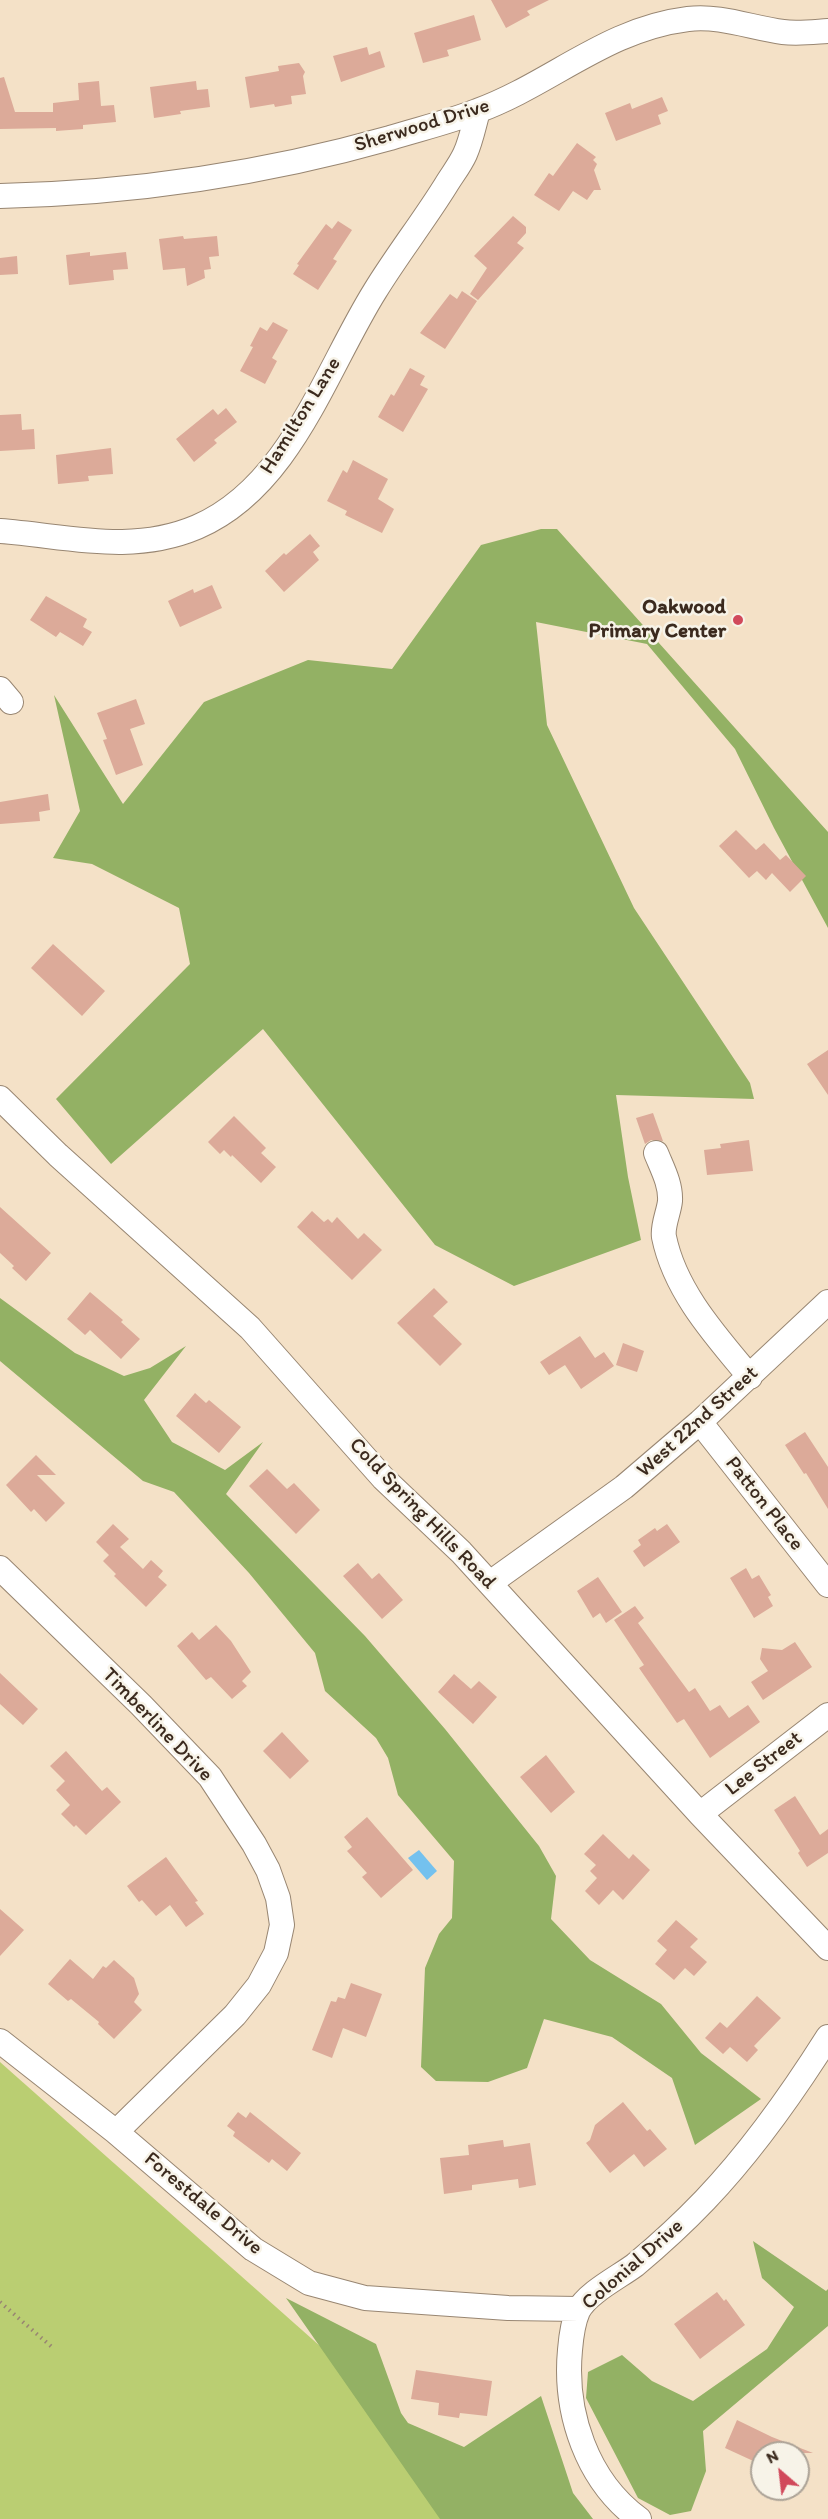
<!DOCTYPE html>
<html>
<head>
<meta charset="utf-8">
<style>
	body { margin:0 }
	#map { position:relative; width:828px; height:2519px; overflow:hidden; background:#f4e1c7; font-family:Itim,sans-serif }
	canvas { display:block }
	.north { position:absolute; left:750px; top:2441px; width:60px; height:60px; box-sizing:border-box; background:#f7f3e8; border:2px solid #aca397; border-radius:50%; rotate:332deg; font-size:16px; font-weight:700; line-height:24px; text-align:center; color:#3b2a1e }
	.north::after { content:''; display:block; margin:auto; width:21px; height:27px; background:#d1495b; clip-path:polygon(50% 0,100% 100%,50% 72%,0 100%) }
</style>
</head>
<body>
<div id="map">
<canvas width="828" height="2519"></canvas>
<div class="north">N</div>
</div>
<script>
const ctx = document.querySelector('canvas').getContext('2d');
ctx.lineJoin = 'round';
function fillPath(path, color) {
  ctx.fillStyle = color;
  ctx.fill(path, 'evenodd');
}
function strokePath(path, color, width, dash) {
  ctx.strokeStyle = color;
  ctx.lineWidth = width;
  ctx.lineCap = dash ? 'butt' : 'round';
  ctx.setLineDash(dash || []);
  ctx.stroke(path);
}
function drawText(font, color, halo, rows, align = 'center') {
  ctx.font = font + ' Itim,sans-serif';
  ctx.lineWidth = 5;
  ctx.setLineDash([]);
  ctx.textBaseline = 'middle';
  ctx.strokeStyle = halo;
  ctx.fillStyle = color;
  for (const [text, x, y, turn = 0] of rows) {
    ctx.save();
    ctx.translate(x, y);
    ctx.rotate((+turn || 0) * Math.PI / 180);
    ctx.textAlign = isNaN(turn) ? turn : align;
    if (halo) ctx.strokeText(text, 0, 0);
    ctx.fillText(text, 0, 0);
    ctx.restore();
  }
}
const green = new Path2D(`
	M0 2062 365 2386 454 2519H0Z`);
const forest = new Path2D(`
	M541 529H557L828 832V928L774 828 735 749 647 644 536 622 547 725 634 908 750 1083 754 1099 616 1095 628 1177 641 1240 514 1286 435 1245 263 1029 111 1164 56 1099 190 964 179 908 92 864 53 858 80 811 54 695 123 804 204 702 308 660 392 669 481 545Z
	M0 1298 75 1353 124 1376 150 1368 186 1346 144 1400 172 1442 225 1470 263 1442 226 1494 365 1636 445 1729 539 1846 556 1876 551 1919 590 1960 661 2004 701 2053 761 2099 695 2145 672 2078 612 2037 544 2019 527 2068 488 2082 436 2081 421 2067 425 1968 439 1934 452 1918 454 1861 398 1795 388 1758 376 1738 325 1691 315 1653 249 1573 174 1492 143 1481 0 1361Z
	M753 2241 826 2291 828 2289V2326L703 2431 706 2471 691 2511 670 2515 638 2498 586 2398 588 2372 622 2355 652 2381 693 2401 767 2349 794 2307 762 2278Z
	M286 2298 376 2344 401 2413 408 2423 464 2447 541 2396 573 2493 593 2519H440Z`);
const water = new Path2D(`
	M419 1850 437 1871 427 1880 408 1858Z`);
const building = new Path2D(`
	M491 0H549L527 11 530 15 506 28Z
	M474 15 481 40 447 50 449 56 423 63 414 33Z
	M367 47 369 55 380 51 385 67 341 82 333 56Z
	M299 63 305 72 303 76 306 94 291 96 292 104 275 107 274 104 250 108 245 77 279 71 278 66Z
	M4 77 15 112H53V103L79 100 78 83 99 81 101 106 114 105 116 122 83 125V129L56 131V128L0 129V78Z
	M196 81 197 90 208 89 210 107 180 111 181 114 154 118 150 87Z
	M662 97 668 111 658 115 661 124 616 141 605 113 630 103 632 109Z
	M577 143 596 157 593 160 597 164 594 170 601 190H594L587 200 573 191 559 211 534 195 549 173 553 176Z
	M513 216 526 227V233L517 243 524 248 478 300 470 294 487 268 474 256Z
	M338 221 352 230 333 259 337 261 318 290 293 274 299 265 297 264 326 224 332 229Z
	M183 236 184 239 217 236 219 256 209 257 211 269 204 270 205 278 187 286 185 268 163 270 159 239Z
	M90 252V256L126 252 128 269 113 270 114 280 69 285 66 255Z
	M17 256 18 274 0 275V258Z
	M462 291 477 301 445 349 420 333 450 294 457 299Z
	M273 322 288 330 272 358 277 361 265 384 240 371 253 347 250 346 260 327 267 331Z
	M410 368 425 376 420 385 428 389 403 432 378 417 391 394 394 396Z
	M226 408 237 422 214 440 217 443 194 462 176 439 213 409 218 415Z
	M21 414 22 430 34 429 35 449 0 451V415Z
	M111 448 113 474 88 476 89 481 58 484 56 455Z
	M353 460 388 479 378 499 394 509 382 533 345 515 347 511 327 501 343 470 347 473Z
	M310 534 320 546 313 552 319 560 284 592 265 571 284 553 286 555Z
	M212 585 222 608 180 627 168 601 193 589 194 593Z
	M46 596 87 619 83 627 92 632 83 646 60 632 56 637 30 620Z
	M136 699 145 724 130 729 143 765 116 775 103 740 107 739 97 713Z
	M48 794 50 810 39 812 40 821 0 824V802Z
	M736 830 756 850 764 843 780 860 786 855 806 876 790 892 772 873 766 880 757 871 749 878 719 846Z
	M53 944 105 991 82 1016 31 968Z
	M828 1050V1095L807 1064Z
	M653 1113 663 1141 651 1140 645 1144 636 1118Z
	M234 1116 266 1148 261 1153 276 1167 261 1183 232 1155 231 1157 224 1150 220 1154 208 1142Z
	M749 1140 753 1171 707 1175 704 1150 721 1148 720 1144Z
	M0 1207 51 1253 26 1281 12 1268 14 1266 0 1253Z
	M312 1211 324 1222 328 1219 332 1223 337 1217 358 1239 364 1233 382 1250 352 1280 297 1227Z
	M434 1288 448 1302 433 1316 462 1344 440 1366 397 1323Z
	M90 1292 123 1320 121 1322 140 1339 121 1359 90 1330 85 1335 67 1319Z
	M580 1336 595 1358 604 1352 614 1366 581 1389 565 1365 549 1375 540 1362Z
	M623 1343 644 1351 637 1372 616 1365Z
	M195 1393 206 1403 209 1400 241 1427 219 1453 176 1416Z
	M805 1432 828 1467V1509L806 1473 804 1474 785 1445Z
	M36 1455 56 1475H37L65 1503 46 1522 34 1509 31 1512 6 1485Z
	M267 1469 287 1489 294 1483 320 1510 296 1534 249 1486Z
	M113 1524 129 1539 120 1547 143 1569 151 1560 163 1571 158 1577 167 1585 146 1607 114 1576 116 1574 103 1561 109 1555 96 1542Z
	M667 1524 680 1542 644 1567 633 1551 641 1545 638 1540 655 1528 657 1531Z
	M358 1563 372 1579 379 1573 403 1600 382 1619 343 1576Z
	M746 1568 752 1579 759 1575 771 1595 768 1597 773 1606 754 1618 730 1578Z
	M598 1577 622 1612 606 1623 600 1613 593 1618 577 1591Z
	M635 1606 644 1618 638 1623 689 1692 695 1688 710 1711 720 1705 729 1718 748 1705 760 1722 710 1758 684 1719 677 1723 639 1668 644 1665 614 1620Z
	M216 1625 231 1641 251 1672 242 1681 247 1686 232 1699 211 1677 206 1680 177 1646 192 1632 199 1640Z
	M795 1642 812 1667 763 1700 751 1682 768 1671 760 1659 762 1648 782 1650Z
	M0 1673 38 1709 23 1725 0 1704Z
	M454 1674 471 1689 479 1681 497 1697 473 1724 438 1692Z
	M282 1732 309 1761 290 1779 263 1751Z
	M66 1751 102 1791 107 1787 121 1802 86 1835 76 1825 74 1827 61 1814 70 1805 56 1790 65 1781 50 1766Z
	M546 1755 575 1792 551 1813 520 1777Z
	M795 1796 820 1835 828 1829V1853L807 1867 798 1853 800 1851 774 1810Z
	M367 1817 413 1870 381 1898 362 1877 367 1873 347 1851 352 1847 344 1837Z
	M603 1834 629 1859 633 1854 650 1870 623 1900 613 1890 599 1905 585 1891 597 1878 590 1871 596 1865 584 1854Z
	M166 1857 198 1901 195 1902 204 1914 186 1927 170 1905 156 1916 142 1900 139 1902 127 1886Z
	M0 1909 24 1930 0 1956Z
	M676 1920 698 1939 690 1947 707 1962 694 1976 685 1968 674 1980 655 1964 667 1950 657 1941Z
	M70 1959 93 1979 103 1966 106 1968 114 1960 134 1978 139 1994 134 2002 142 2010 114 2039 98 2024 99 2022 71 1999 68 2001 48 1984Z
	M351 1983 382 1994 366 2037 343 2028 332 2058 312 2050 331 2001 336 2002 338 1997 345 1999Z
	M757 1996 781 2018 754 2046 758 2050 747 2062 730 2047 723 2054 705 2038 720 2022 727 2028Z
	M623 2102 647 2131 650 2129 667 2149 644 2167 634 2154 610 2173 586 2143 590 2140 595 2125Z
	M238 2112 246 2118 250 2112 301 2153 287 2171 272 2159 269 2163 233 2136 235 2132 227 2126Z
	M503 2140 504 2147 530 2143 536 2185 519 2188 518 2179 472 2185V2190L444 2194 440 2158 469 2155 468 2145Z
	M717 2292 724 2301 726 2299 745 2325 700 2359 674 2324Z
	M416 2370 492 2381 487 2416 460 2413 459 2418 438 2415 439 2403 411 2399Z
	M737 2420 772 2437 813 2453H762V2465L725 2448Z`);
const path = new Path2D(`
	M0 2302 53 2348`);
const minor = new Path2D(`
	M0 196C132 193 263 174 390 138 419 129 449 122 477 111 551 84 606 29 688 19 720 15 752 28 783 32 797 34 813 32 828 31
	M0 531C68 536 131 555 197 527 290 487 325 371 375 291 397 255 423 222 446 185 452 175 460 165 465 154 471 141 474 125 478 111
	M0 689 11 702
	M0 1098 58 1155 250 1328 383 1478 461 1552 700 1814 828 1948
	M656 1153C662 1168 671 1184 670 1201 669 1212 662 1226 664 1237 675 1291 715 1335 750 1377
	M700 1422 828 1585
	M0 1568 141 1705 210 1777 254 1844 268 1870 278 1898 282 1925 276 1953 259 1985 235 2015 116 2132
	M490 1583 624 1487 700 1422 828 1302
	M700 1814 828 1715
	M0 2041 116 2132 253 2249 309 2283 365 2298 508 2308 579 2309
	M639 2519C587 2481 564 2413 570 2350 571 2338 573 2322 578 2311 587 2293 619 2277 635 2265 659 2245 683 2223 705 2200 751 2152 792 2094 828 2037`);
const markers = [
	[738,620,6,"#d1495b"]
];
const streetNames = [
	["Sherwood Drive",422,126,-17],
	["Hamilton Lane",301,416,-58],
	["West 22nd Street",698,1422,-42],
	["Patton Place",764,1504,52],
	["Cold Spring Hills Road",422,1514,46],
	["Timberline Drive",157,1725,46],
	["Lee Street",764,1764,-38],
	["Forestdale Drive",203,2204,40],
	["Colonial Drive",633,2265,-41]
];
const poiNames = [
	["Oakwood",726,608],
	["Primary Center",726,632]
];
fillPath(green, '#bace72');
fillPath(forest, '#93b164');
fillPath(water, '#74c1ee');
fillPath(building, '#dcaa99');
strokePath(minor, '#988672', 26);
strokePath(path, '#988672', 4, [1.5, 4.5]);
strokePath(minor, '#fff', 24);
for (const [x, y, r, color] of markers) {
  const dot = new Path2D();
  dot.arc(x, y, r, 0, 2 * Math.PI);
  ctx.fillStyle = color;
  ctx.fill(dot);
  strokePath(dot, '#f7f3e8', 2);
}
drawText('21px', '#3b2a1e', '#f7f3e8', streetNames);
drawText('bold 21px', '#3b2a1e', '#f7f3e8', poiNames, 'right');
</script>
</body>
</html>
